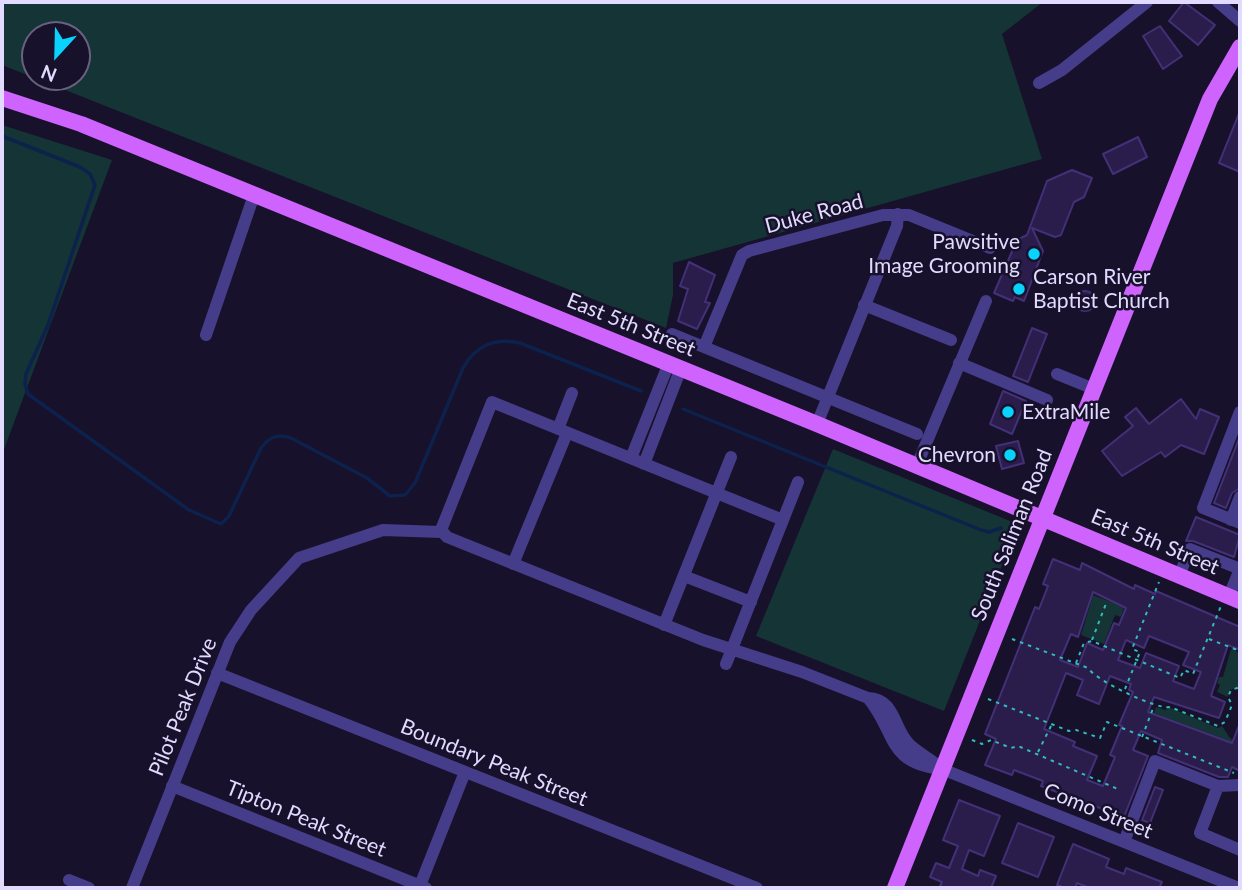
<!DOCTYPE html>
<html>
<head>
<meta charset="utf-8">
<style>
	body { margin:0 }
	#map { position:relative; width:1242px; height:890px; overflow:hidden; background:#17112b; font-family:Lato,sans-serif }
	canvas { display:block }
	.frame { position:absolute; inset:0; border:4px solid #e2dbff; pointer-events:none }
	.north { position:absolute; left:21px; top:21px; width:70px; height:70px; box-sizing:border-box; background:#17112b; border:2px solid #686280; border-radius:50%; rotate:202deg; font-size:19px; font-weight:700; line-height:28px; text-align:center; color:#e2dbff }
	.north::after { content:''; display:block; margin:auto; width:24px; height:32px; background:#09d3fd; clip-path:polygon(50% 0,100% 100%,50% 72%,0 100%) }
</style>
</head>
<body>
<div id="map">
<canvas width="1242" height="890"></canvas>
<div class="frame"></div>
<div class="north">N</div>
</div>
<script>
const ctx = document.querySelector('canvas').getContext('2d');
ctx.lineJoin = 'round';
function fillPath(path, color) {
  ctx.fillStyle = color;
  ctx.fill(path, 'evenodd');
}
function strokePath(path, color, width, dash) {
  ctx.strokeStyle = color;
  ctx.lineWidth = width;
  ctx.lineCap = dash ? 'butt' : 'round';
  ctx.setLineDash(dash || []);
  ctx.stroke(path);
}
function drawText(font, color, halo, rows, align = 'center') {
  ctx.font = font + ' Lato,sans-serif';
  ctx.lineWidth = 5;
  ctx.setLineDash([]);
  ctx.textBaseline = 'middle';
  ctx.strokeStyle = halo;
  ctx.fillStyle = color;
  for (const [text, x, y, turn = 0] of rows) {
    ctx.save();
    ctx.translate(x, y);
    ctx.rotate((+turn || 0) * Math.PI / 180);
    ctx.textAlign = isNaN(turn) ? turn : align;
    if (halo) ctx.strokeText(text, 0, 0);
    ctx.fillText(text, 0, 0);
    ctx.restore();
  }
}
const green = new Path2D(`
	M2 2H1043L1002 34 1042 159 673 263V295L666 328 2 65ZM77 35V77H35V35Z
	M2 125 112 160 3 452H2Z
	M833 449 1010 521 1015 533 944 711 756 636Z
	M1093 595 1124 607 1121 617 1115 615 1104 644 1081 635Z
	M1231 649 1240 653V686L1230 690 1228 697 1217 692 1220 685 1217 683 1219 677H1223Z
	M1156 707 1165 710 1171 708 1218 728 1222 726 1230 738 1240 745 1154 713Z`);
const stream = new Path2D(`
	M2 136 80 167 90 174 95 185 48 325 26 374 25 384 28 394 189 510 221 524 229 516 261 448C269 437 278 433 291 438L367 478 390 496 405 495 415 483 463 368C475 346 495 337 520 343L641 391
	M683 409 981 530 989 532 1001 528`);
const building = new Path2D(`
	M1184 2 1215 25 1198 45 1169 21Z
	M1160 26 1182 56 1163 69 1143 36Z
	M1240 111V172L1219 163Z
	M1138 137 1147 157 1113 174 1103 154Z
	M1072 170 1092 178 1084 197 1074 202 1061 235 1055 237 1032 228 1043 251 1024 301 1015 297 1013 301 994 293 1017 240 1027 235 1047 181Z
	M689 262 715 275 705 302 710 303 697 329 678 321 688 289 680 286Z
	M1075 301a10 10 0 1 1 20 0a10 10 0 1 1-20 0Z
	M1032 328 1047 334 1028 382 1013 376Z
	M1003 391 1026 401 1012 434 990 424Z
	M1181 399 1196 419 1200 409 1219 417 1204 454 1181 445 1165 457 1161 452 1122 476 1102 451 1133 426 1125 417 1136 408 1149 424Z
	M1240 436V488L1232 493 1226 508 1214 503Z
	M1018 441 1024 463 1002 469 996 446Z
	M1196 517 1240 535 1234 557 1193 541H1186Z
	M1053 559 1080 570 1082 563 1134 589 1135 585 1155 594 1156 591 1240 627V650L1228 645 1211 696 1225 702 1219 718 1154 697 1148 712 1232 743 1240 723V771L1232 767 1228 777H1219L1158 753 1162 740 1141 731 1133 750 1148 756 1124 817 1041 786 1043 781 1014 770 1012 775 985 765 996 739 985 734 1035 607 1039 609 1048 586 1043 584ZM1093 592 1126 608 1119 625 1114 623 1103 650 1087 643 1078 667 1060 660 1071 634 1078 637ZM1149 636 1189 652 1183 665 1201 672 1194 689 1173 681 1179 666 1146 653 1140 668 1118 660 1126 640 1144 648ZM1066 673 1083 680 1077 695 1099 704 1110 676 1131 684 1129 690 1133 692 1119 725 1122 726 1110 755 1115 757 1103 786 1087 780 1097 756 1073 746 1075 742 1044 729Z
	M1155 787 1163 790 1150 823 1142 820Z
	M959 800 1000 816 984 856 969 850 962 869 978 876 980 870 996 876 991 888H946L940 886 942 882 930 877 936 863 949 868 958 846 943 840Z
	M1018 823 1054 837 1038 877 1002 863Z
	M1073 844 1109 859 1106 867 1124 874 1126 868 1162 882 1159 888H1090L1077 883 1075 888H1066L1057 885Z`);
const path = new Path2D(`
	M1012 639 1088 668C1095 680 1157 710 1170 707L1218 726 1225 722 1232 705 1228 697 1231 690 1240 687
	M1209 639 1240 651
	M1092 640 1107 601
	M1076 663 1084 643 1092 641 1180 678 1184 670 1193 674 1221 606
	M1125 689 1140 652 1132 649 1159 582
	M988 699 1069 731 1076 730 1100 738 1107 722 1234 773
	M1142 737 1154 706
	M972 740 982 744 991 740 1011 748 1018 746 1120 790
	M1038 752 1051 726`);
const minor = new Path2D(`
	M1218 2 1240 21
	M1039 83 1062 70 1147 2
	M864 305 951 340
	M672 334 917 434
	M206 335 254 195
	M704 347 742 255 749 251 883 215H909L990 248
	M959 363 1047 400
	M1057 374 1094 389
	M1240 412 1203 508 1240 523
	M817 424 897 226 898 214
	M558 429 572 393
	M631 458 669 363
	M644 464 681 368
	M917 465 986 301
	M783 520 492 402 441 530 447 537 703 640 802 672 868 698C896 699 893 729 910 745 920 754 932 760 942 769
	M1231 520 1240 497
	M513 564 567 433
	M684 576 751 602
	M1179 576 1190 549 1240 569 1229 596
	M664 625 731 457
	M726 664 798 482
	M217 673 757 888
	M868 698C897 733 886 763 942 769L1239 888
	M172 786 426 888
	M1218 786 1240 785
	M1124 842 1155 761 1218 786 1200 833 1240 850
	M69 880 89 888
	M132 888 230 642 251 610 299 558 383 530 441 532
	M419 888 465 772`);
const major = new Path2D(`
	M2 98 81 124 817 424 1240 601
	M895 888 1210 99 1240 47`);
const markers = [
	[1034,254,7,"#09d3fd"],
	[1019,289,7,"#09d3fd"],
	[1008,412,7,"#09d3fd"],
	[1010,455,7,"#09d3fd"]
];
const streetNames = [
	["Duke Road",814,214,-15],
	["East 5th Street",631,325,22],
	["South Saliman Road",1012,535,-68],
	["East 5th Street",1155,542,23],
	["Pilot Peak Drive",183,707,-68],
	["Boundary Peak Street",494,763,22],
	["Como Street",1098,811,22],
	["Tipton Peak Street",306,819,22]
];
const poiNames = [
	["Pawsitive",1020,242],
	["Image Grooming",1020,266],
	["Carson River",1033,277,"left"],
	["Baptist Church",1033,301,"left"],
	["ExtraMile",1022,412,"left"],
	["Chevron",996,455]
];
fillPath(green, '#143435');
strokePath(stream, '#0d214d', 3.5);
fillPath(building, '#2a1d4c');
strokePath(building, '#433077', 2);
strokePath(path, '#32bbbc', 2, [3.5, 5]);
strokePath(minor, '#453d89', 12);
strokePath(major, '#cf63fe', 16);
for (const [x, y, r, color] of markers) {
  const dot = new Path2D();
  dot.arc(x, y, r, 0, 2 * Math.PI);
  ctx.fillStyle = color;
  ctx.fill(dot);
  strokePath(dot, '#17112b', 2.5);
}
drawText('21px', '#e2dbff', '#17112b', streetNames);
drawText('21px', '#e2dbff', '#17112b', poiNames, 'right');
</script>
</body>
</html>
